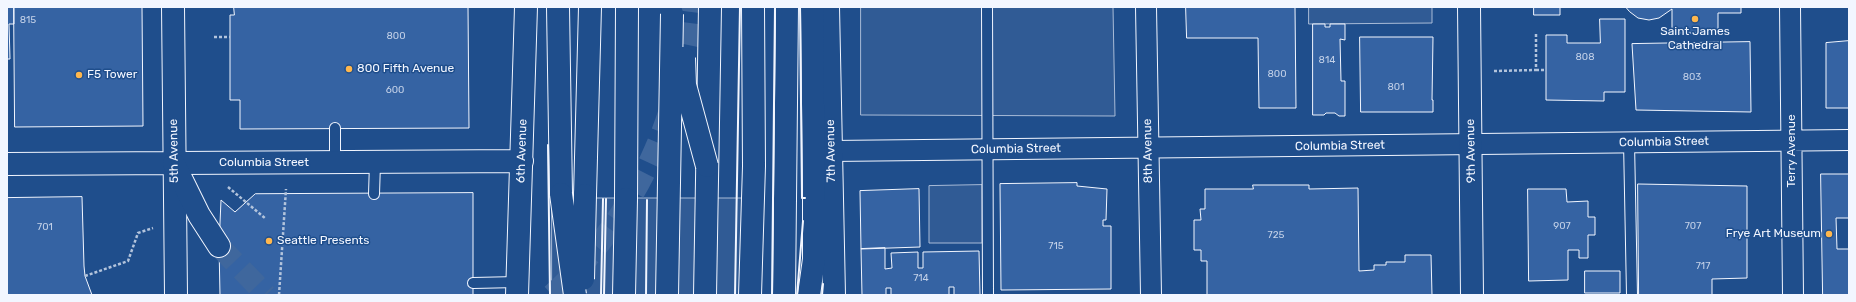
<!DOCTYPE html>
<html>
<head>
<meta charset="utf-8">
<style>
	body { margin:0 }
	#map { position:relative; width:1856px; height:302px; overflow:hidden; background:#1f4e8c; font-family:Rubik,sans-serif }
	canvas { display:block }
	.frame { position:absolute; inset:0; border:8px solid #f2f6ff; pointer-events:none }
</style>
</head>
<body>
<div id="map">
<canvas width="1856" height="302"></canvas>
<div class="frame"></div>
</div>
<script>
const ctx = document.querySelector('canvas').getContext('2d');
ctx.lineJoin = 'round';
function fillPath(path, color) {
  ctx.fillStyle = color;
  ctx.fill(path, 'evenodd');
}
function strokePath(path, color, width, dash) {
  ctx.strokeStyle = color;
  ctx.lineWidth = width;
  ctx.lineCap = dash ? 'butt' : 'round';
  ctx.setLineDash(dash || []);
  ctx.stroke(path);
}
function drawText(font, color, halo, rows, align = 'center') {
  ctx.font = font + ' Rubik,sans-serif';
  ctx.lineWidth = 3;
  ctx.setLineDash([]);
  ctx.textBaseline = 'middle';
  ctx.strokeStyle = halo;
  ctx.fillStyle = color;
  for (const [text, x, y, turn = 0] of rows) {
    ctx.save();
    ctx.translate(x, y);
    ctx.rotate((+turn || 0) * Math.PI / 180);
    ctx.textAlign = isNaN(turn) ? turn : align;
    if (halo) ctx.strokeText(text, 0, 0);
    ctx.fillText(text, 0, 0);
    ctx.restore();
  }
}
const parking = new Path2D(`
	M861 7H1113L1115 116 861 115Z
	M1309 7H1432V23L1309 24Z
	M982 185V243H929V186Z
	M552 198H761V295H552Z`);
const building = new Path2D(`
	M7 7H14V24H9L10 59H7Z
	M14 7H142L143 126 15 127Z
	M234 7H468L469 128 240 129V100H230V15H234Z
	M1186 7H1295L1296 108H1259L1258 38H1187Z
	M1534 7H1560V15H1534Z
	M1626 7H1741V13H1718V33H1672V9L1659 18 1649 20 1638 18 1630 12Z
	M1600 19H1625V92H1604V101L1546 100V35H1567V43H1600Z
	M1313 24H1325V27H1330V24H1345V40L1340 39 1341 81H1345V116H1339L1335 113H1326L1324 115H1313Z
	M1360 37H1433L1432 100H1433V112H1361Z
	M1849 41V108H1826V43Z
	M1750 42 1751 112 1636 110 1632 44Z
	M1821 174H1849V218H1836L1837 249H1849V295H1823Z
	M1077 183V186L1107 189 1106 220H1103V226H1111V289L1001 290 1000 184Z
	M1638 184 1747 186V278L1712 279V295H1639Z
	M1253 185H1309V189L1358 188 1359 271 1374 270V265H1386V262H1405V255H1431L1432 295H1207V261H1201V250H1194V220H1201L1200 209H1205V189H1253Z
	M919 189 920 247 861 249 860 191Z
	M1528 189H1566L1567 202 1588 201V217H1595V235H1588V258H1579V250H1568V280L1529 281Z
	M473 193V295H220L219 246 221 200 235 212 255 194Z
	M82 197 84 266 85 276 92 295H7V198Z
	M885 248V269L892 268 891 253 918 252V268H923V252L979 251 980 295H954V287H949V295H891V288H886V295H862L861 249Z
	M1585 271H1620V293H1585Z`);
const highwayTunnel = new Path2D(`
	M680 77 690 31 693 7
	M219 246 266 295
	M552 295C605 247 647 181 669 113`);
const path = new Path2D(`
	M214 37H230
	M1536 70H1546
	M1494 71 1536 70V33
	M228 187 266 219
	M85 276 128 261 138 233 153 228
	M279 295 286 189`);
const lane = new Path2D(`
	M987 7 988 295
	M1629 142 1632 295
	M335 163V128
	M374 194 375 163
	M473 283 517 282`);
const street = new Path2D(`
	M1146 7 1151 295
	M1790 7 1793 295
	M831 151 1849 140`);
const secondary = new Path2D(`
	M173 7 176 295
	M828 7 834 295
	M1469 7 1472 295
	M7 164 522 161
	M517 295 526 7`);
const highway = new Path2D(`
	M558 7 561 194
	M174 164 199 215 219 246
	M585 195 590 7
	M626 199 627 7
	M705 295 710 7
	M750 295 754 166 753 7
	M784 295 787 7
	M809 295 814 259V201L812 7`);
const highwayBridge = new Path2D(`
	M684 58 685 85 707 166
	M561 194 575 295
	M583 279 585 195
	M624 295 626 199
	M667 295 672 14`);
const wall = new Path2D(`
	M800 7 802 198H805
	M548 145 550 295
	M601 295 603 199
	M604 295 606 199
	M646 295 647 200
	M735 295 740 7
	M772 295 775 7
	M797 295 803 221
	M822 295 823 284`);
const markers = [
	[1695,19,4,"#ffb74d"],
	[349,69,4,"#ffb74d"],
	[79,75,4,"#ffb74d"],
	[1829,234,4,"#ffb74d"],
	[269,241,4,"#ffb74d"]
];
const numberNames = [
	["815",28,20],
	["800",396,36],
	["808",1585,57],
	["814",1327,60],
	["800",1277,74],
	["803",1692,77],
	["801",1396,87],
	["600",395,90],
	["907",1562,226],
	["707",1693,226],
	["701",45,227],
	["725",1276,235],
	["715",1056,246],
	["717",1703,266],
	["714",921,278]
];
const poiNames = [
	["Saint James",1695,32,"center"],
	["Cathedral",1695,46,"center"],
	["800 Fifth Avenue",357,69],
	["F5 Tower",87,75],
	["Frye Art Museum",1821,234,"right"],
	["Seattle Presents",277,241]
];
const streetNames = [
	["Columbia Street",1664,142,-1],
	["Columbia Street",1340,146,-1],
	["Columbia Street",1016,149,-1],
	["5th Avenue",174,151,-91],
	["6th Avenue",522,151,-88],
	["7th Avenue",831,151,-91],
	["8th Avenue",1148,151,-91],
	["9th Avenue",1471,151,-91],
	["Terry Avenue",1792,151,-90],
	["Columbia Street",264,163]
];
fillPath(parking, '#305b95');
strokePath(parking, '#a8bbd7', 1);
fillPath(building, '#3563a3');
strokePath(building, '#f2f6ff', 1);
strokePath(highwayTunnel, '#3f679d', 22, [22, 11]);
strokePath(lane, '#f2f6ff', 12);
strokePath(street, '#f2f6ff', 22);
strokePath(secondary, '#f2f6ff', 24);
strokePath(highway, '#f2f6ff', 24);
strokePath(path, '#b3c4dc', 2.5, [3, 2]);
strokePath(lane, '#1f4e8c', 10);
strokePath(street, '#1f4e8c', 20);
strokePath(secondary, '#1f4e8c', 22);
strokePath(highway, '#1f4e8c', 22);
strokePath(highwayBridge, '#f2f6ff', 24, []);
strokePath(highwayBridge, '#1f4e8c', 22);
strokePath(wall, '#f2f6ff', 2);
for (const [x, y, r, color] of markers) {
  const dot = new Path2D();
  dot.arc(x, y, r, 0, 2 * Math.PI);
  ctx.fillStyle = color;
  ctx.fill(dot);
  strokePath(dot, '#1f4e8c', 1.5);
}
drawText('10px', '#c3d1e8', null, numberNames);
drawText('12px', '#f2f6ff', '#1f4e8c', poiNames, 'left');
drawText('12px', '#f2f6ff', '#1f4e8c', streetNames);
</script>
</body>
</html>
